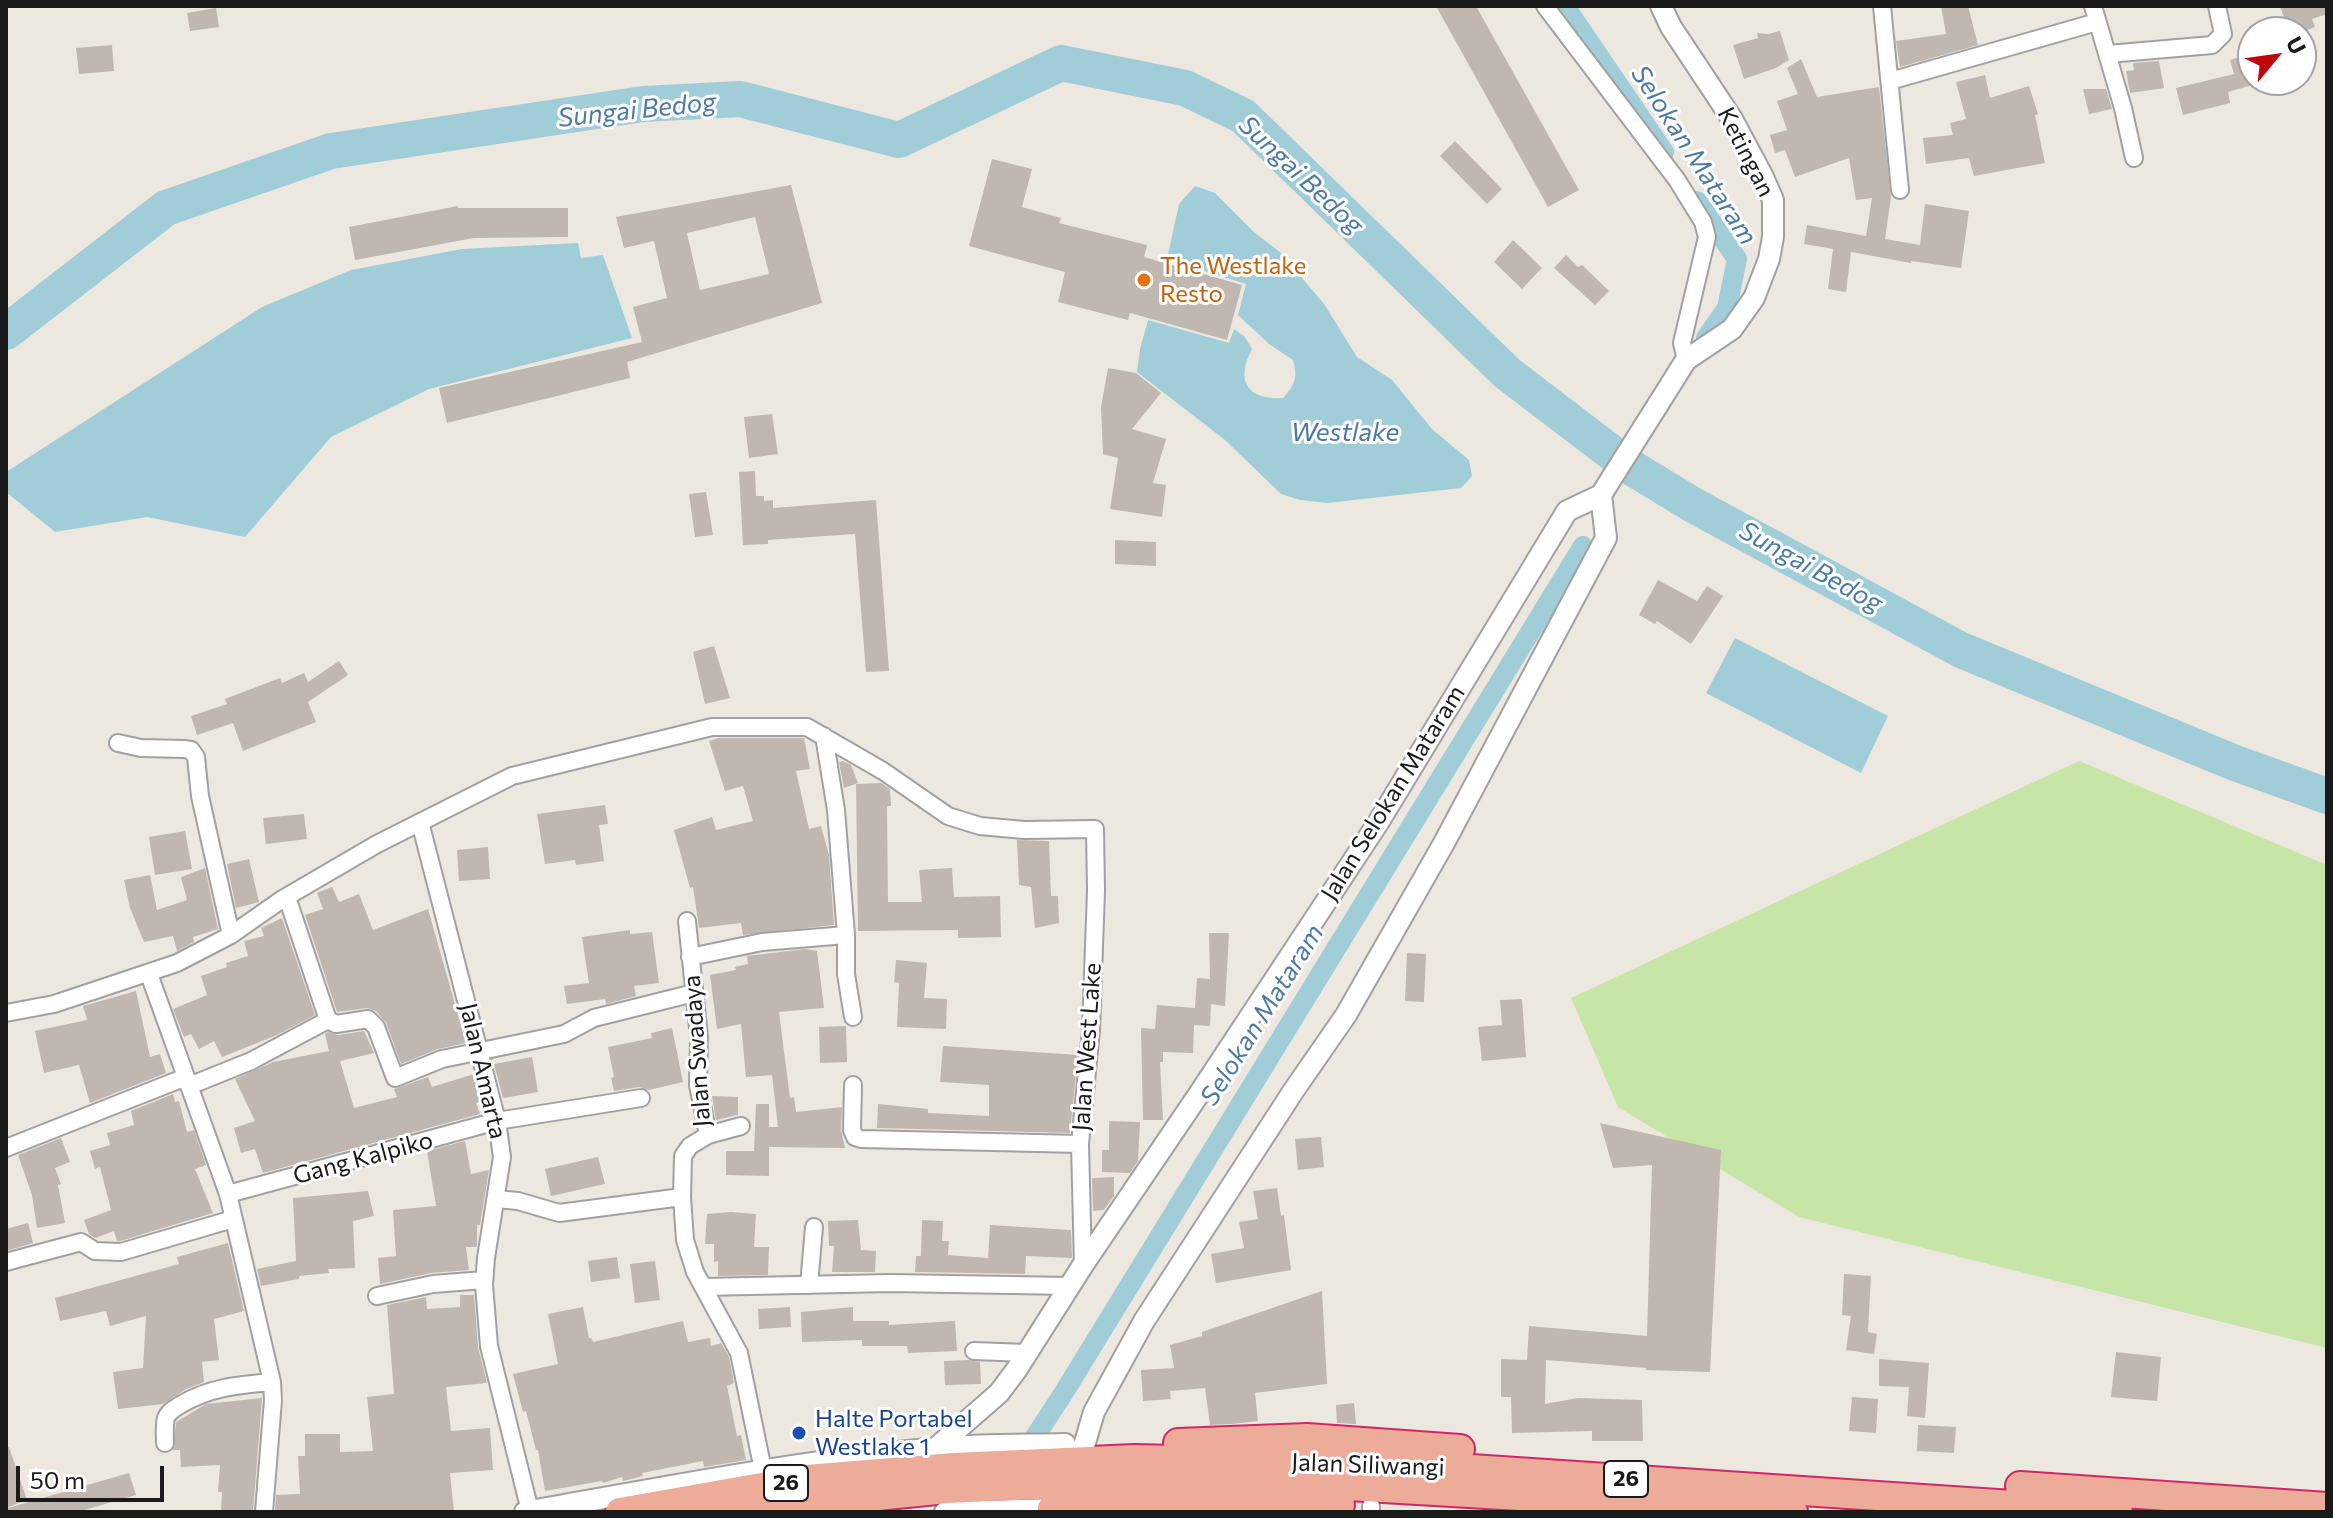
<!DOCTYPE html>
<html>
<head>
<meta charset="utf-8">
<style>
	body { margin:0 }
	#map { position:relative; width:2333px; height:1518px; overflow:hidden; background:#ece8e0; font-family:Commissioner,sans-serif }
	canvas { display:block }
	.frame { position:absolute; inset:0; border:8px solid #1a1a1a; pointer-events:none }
	.north { position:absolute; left:2237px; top:16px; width:80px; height:80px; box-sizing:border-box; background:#fff; border:2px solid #a3a3a3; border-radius:50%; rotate:61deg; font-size:22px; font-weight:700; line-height:32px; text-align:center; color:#1a1a1a }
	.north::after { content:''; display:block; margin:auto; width:28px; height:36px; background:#be070a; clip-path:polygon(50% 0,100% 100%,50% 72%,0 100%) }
	.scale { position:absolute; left:16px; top:1466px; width:148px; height:36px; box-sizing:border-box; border:4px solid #1a1a1a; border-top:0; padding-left:10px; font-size:24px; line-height:28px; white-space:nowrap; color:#1a1a1a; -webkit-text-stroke:6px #fff; paint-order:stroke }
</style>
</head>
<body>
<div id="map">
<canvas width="2333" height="1518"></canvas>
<div class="frame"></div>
<div class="north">U</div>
<div class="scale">50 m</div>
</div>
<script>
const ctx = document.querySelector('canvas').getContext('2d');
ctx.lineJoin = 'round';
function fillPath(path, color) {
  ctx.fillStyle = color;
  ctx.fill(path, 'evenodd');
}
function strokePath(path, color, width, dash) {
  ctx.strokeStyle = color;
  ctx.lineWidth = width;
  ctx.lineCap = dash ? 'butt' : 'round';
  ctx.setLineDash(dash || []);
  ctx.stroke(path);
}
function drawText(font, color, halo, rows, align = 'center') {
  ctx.font = font + ' Commissioner,sans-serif';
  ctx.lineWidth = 6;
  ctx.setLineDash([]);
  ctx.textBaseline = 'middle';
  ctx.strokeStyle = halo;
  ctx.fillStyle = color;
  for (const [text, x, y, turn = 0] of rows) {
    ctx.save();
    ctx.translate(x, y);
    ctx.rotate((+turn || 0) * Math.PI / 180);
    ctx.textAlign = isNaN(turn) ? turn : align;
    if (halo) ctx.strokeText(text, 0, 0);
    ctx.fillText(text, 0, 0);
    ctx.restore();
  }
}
const grass = new Path2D(`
	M2079 761 2327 865V1348L1799 1217 1618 1107 1571 998Z`);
const water = new Path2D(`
	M1195 186 1215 193 1254 232 1281 253 1324 304 1357 357 1392 380 1432 429 1469 460 1472 476 1461 488 1327 503 1300 500 1281 494 1225 440 1137 372 1140 349 1148 320 1229 343 1234 329 1244 336 1252 349C1235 381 1247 400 1283 398 1295 385 1298 377 1293 360L1269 344 1238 315 1246 284 1167 259 1179 204Z
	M578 243 581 258 603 255 632 338 429 389 331 437 245 537 147 517 55 532 6 492V472L262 307 351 270 462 249Z
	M1735 638 1888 716 1861 773 1706 693Z`);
const canal = new Path2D(`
	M1565 6 1664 152
	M1697 201 1737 259 1727 308 1706 338
	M1023 1455 1063 1394 1583 546`);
const river = new Path2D(`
	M6 332 166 208 331 151 643 104 740 99 899 140 1061 63 1185 88 1243 116 1507 373 1629 466 1693 505 1961 650 2235 763 2327 796`);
const building = new Path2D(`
	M1436 6H1476L1579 190 1548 207Z
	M1941 6H1968L1978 45 1900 67 1896 41 1946 34Z
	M2280 6H2327V14L2312 19 2315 27 2302 32H2289Z
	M216 8 219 27 190 31 187 13Z
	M1780 31 1789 60 1776 68 1744 79 1733 45 1758 38 1757 33 1768 34Z
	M112 45 114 71 79 74 76 48Z
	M2253 53V85L2228 92 2230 103 2183 115 2176 88 2234 74 2230 60Z
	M1801 59 1817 97 1879 87 1891 197 1885 239 1920 245 1925 204 1969 211 1961 268 1911 261V263L1851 252 1846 292 1828 289 1833 249 1804 244 1807 225 1866 236 1872 198 1856 200 1849 158 1795 177 1785 150 1775 153 1770 135 1787 130 1777 101 1798 94 1787 68Z
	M2159 61 2164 88 2130 93 2126 71 2134 70 2133 63Z
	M1985 75 1990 98 2029 86 2038 114 2035 115 2045 163 1974 176 1969 158 1926 164 1923 138 1953 135 1950 123 1966 119 1956 82Z
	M2083 89H2106L2112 109 2089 114Z
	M1455 141 1502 189 1487 204 1440 156Z
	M992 159 1032 169 1022 207 1061 218 1059 223 1147 245 1144 257 1242 285 1227 340 1130 313 1128 320 1058 302 1065 272 969 246Z
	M791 185 822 303 627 362 630 378 447 423 439 388 642 342 633 307 667 298 654 241 624 248 616 217ZM755 217 769 274 700 290 687 233Z
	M458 206V208H568V237L474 238 355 260 349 227Z
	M1513 240 1542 268 1522 289 1494 262Z
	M1566 255 1578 267 1582 265 1609 291 1595 305 1554 268Z
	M1108 368 1136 373 1161 393 1132 429 1166 439 1153 483 1166 485 1162 517 1110 509 1118 458 1103 454 1101 407Z
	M772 414 778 454 749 458 744 417Z
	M755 471 756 496H764V501L773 500V508L876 500 889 671 866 672 855 534 768 540V544L743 545 739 472Z
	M706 492 713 535 695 537 689 494Z
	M1115 540 1156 542V566L1115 564Z
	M1658 580 1697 601 1707 586 1723 596 1691 644 1657 621 1655 624 1639 615Z
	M714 646 730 698 705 704 693 652Z
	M339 661 348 675 308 702 316 722 243 751 233 723 197 735 191 716 227 704 225 699 280 678 282 683 304 673 308 682Z
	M719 738H804L810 769 796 771 809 829 821 826 829 855 834 925 743 935 741 923 699 928 693 887 690 888 674 830 712 817 716 830 753 821 743 786 725 791 709 741Z
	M843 761 851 765 858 783 844 788 839 762Z
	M881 783 890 789 891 806H887L888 902H922L919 870 952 868 954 897 1000 896 1001 937 958 938V930L858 931 856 784Z
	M605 805 608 824 599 825 604 861 576 865 575 860 545 864 537 814Z
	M304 814 307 839 266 844 263 818Z
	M185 831 192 869 155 875 149 837Z
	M1017 840 1049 841 1051 896H1058L1059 923 1035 928 1031 887 1019 885Z
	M488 847 490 879 459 881 457 850Z
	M249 859 259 902 236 908 227 864Z
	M205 868 218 929 193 937 194 942 177 951 173 936 144 942 130 908 124 880 150 875 157 910 187 900 181 877Z
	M332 887 339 902 359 894 373 930 428 909 466 1043 438 1049 401 1064 386 1023 376 1011 367 1008 337 1012 305 915 323 909 317 893Z
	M282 918 315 1015 277 1035 222 1057 214 1041 199 1049 191 1034 184 1037 173 1009 207 995 201 976 227 967 226 963 248 956 244 941 264 936 261 928Z
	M630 930V934L652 932 659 983 634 986 636 996 606 1004 605 999 567 1004 564 986 589 983 582 937Z
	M1209 933H1229L1225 1006 1211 1004 1210 1026 1194 1025 1193 1053 1163 1052V1062H1160L1163 1120H1143L1141 1028 1155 1029 1157 1005 1195 1008 1197 978 1210 979Z
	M805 949 817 951 824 1008 779 1012 790 1098 794 1097 796 1112 842 1107 841 1130 845 1148 769 1147V1176L726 1175V1151H754L756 1104H769V1127H778L772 1075 746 1077 741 1024 717 1029 710 975 736 970 735 967 748 964 747 956Z
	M1407 953 1426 954 1424 1002 1405 1001Z
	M896 960 927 963 924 998 947 999 946 1029 897 1027 899 983 894 982Z
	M136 991 150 1057 160 1054 166 1073 90 1103 79 1065 44 1073 35 1031 87 1020 83 1006Z
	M1522 999 1526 1057 1482 1061 1478 1027 1502 1025 1500 1000Z
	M846 1026 847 1062 820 1063 819 1027Z
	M672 1028 683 1082 649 1090 639 1087 614 1091 611 1078 614 1077 608 1047 652 1038 651 1033Z
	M364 1031 374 1053 340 1061 354 1108 397 1097 394 1089 428 1077 432 1087 474 1074 481 1102 476 1103 480 1114 263 1173 255 1149 241 1153 234 1128 255 1121 235 1079 273 1062 329 1051 325 1034 328 1032 338 1035Z
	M943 1046 1078 1055 1070 1133 877 1128 878 1104 928 1109V1113L989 1116V1085L940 1082Z
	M532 1057 538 1092 503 1098 494 1064Z
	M173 1094 175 1102 179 1101 187 1132 194 1130 206 1165 195 1169 213 1213 120 1241H117L114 1231 95 1238 89 1234 84 1220 111 1210 100 1167 95 1169 90 1151 110 1145 107 1133 134 1125 131 1111Z
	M712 1096 738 1097V1115L716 1120Z
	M1109 1121 1140 1122 1138 1161 1130 1173 1102 1172V1150H1109Z
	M1600 1123 1721 1150 1710 1372 1646 1370V1368L1546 1360 1545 1404 1578 1398 1642 1400 1643 1441H1592V1431L1512 1433 1511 1397H1501V1359L1527 1360 1529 1326 1647 1336 1652 1165 1613 1168Z
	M1321 1137 1324 1167 1298 1170 1295 1139Z
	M61 1138 70 1162 55 1168 61 1184 58 1185 65 1223 37 1228 32 1195 18 1155Z
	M465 1141 471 1174 489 1170 480 1225H477V1247H466L469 1270 431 1273 380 1284 378 1258 396 1256 393 1210 436 1206 427 1151Z
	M598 1157 605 1184 551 1196 545 1169Z
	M1114 1177V1196L1104 1210 1093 1211 1092 1178Z
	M1277 1188 1281 1216 1284 1215 1291 1270 1216 1283 1211 1254 1244 1248 1239 1222 1258 1219 1253 1191Z
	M368 1191 374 1216 353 1221 355 1268 328 1269 329 1273 299 1276V1279L261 1286 257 1269 296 1261 293 1198Z
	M731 1212 756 1214 754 1247H769L768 1275 718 1276V1261L714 1262V1244H705L707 1214Z
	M858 1220 861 1250 876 1251 875 1272H832L834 1246H829L828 1221Z
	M922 1220 943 1221 942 1241H949L948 1255 988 1258 990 1225 1071 1230 1072 1258 1026 1256 1025 1274 915 1272 916 1256H921Z
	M28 1223 33 1243 6 1251V1229Z
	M228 1243 244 1311 214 1319 219 1360 202 1362 204 1382 186 1389 163 1404 118 1409 113 1372 143 1368 146 1316 110 1326 106 1311 60 1321 55 1298 179 1264 177 1257Z
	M617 1257 620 1278 591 1282 588 1261Z
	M655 1261 660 1300 635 1303 630 1264Z
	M1844 1274 1871 1276 1868 1332 1877 1334 1874 1354 1846 1350 1851 1316 1842 1315Z
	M1322 1291 1327 1384 1255 1393 1258 1421 1232 1424 1210 1425 1205 1388 1170 1391 1171 1399 1143 1401 1141 1370 1174 1368 1170 1345 1202 1336V1332Z
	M460 1295H474L478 1347 487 1383 446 1387 451 1431 490 1428 493 1470 450 1473 454 1512H275L276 1495 300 1494 298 1456H305V1434H340V1452L373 1451 367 1397 394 1394 387 1305 426 1297 427 1309 460 1307Z
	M583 1307 589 1338H591L593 1342 683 1321 688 1342 710 1338 711 1346 721 1343 729 1357 734 1383 727 1386 737 1436 741 1435 746 1460 704 1467 703 1461 642 1473 643 1476 623 1481 622 1477 603 1483 602 1481 545 1491 538 1450H536L526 1411 523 1412 513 1374 558 1364 548 1314Z
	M790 1307 791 1327 759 1329 758 1309Z
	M853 1307V1321H889V1325L955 1321 957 1351 908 1353 907 1346H862V1340L802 1342 801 1312Z
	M2116 1352 2161 1357 2157 1401 2111 1397Z
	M1879 1359 1929 1363 1925 1418 1907 1416 1909 1387 1879 1386Z
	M968 1360 980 1362 981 1384 945 1385 944 1361Z
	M1852 1397 1878 1399 1876 1433 1849 1431Z
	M262 1398 253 1512H221L222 1492H218L220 1465 181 1467 180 1450H173L176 1422 206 1404Z
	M1354 1403 1356 1424 1337 1423 1336 1405Z
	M1918 1425 1956 1427 1954 1453 1917 1451Z
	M9 1447 27 1500 6 1508V1448Z
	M129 1473 136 1495 78 1512H8V1508Z`);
const minor = new Path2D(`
	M1545 6 1677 180 1703 222 1707 237 1682 343 1686 360
	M1882 6 1900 190
	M2093 6 2123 108 2134 158
	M2108 54 2212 45 2223 34 2217 6
	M1890 81 2097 22
	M824 736 836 810 846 935V974L853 1017
	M118 743 141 748 184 749 191 750 196 757 200 796 231 935
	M420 822 497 1121 502 1157 486 1258 484 1285 489 1346 530 1511
	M287 897 328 1020 336 1024 368 1019 376 1027 395 1078 442 1059 564 1034 594 1018 694 993
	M687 921 699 1037 698 1085 708 1135 690 1146 683 1156 682 1197 685 1240 695 1272 739 1353 763 1470
	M690 957 762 942 846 935
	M149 974 228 1194 272 1382 273 1400 264 1512
	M6 1013 54 1004 177 963 231 935 281 900 377 844 512 776 712 727H807L883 771 948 816 980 826 1024 830 1095 829 1096 891 1091 1030 1080 1144 1083 1265
	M853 1085 852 1130 855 1137 861 1139 1080 1144
	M189 1086 251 1061 328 1020
	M708 1135 741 1126
	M6 1148 186 1077
	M228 1194 497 1121 641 1098
	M496 1199 518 1201 559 1213 682 1197
	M6 1262 81 1242 95 1251 121 1252 233 1219
	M809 1285 814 1227
	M703 1287 891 1283 1071 1286
	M377 1296 433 1284 484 1280
	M974 1351 1027 1353
	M165 1443C165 1436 164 1425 166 1418 169 1411 174 1409 180 1405 210 1387 238 1385 272 1382
	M1371 1506V1512`);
const tertiary = new Path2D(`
	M1084 1446 1094 1412 1144 1321 1294 1090 1346 1015 1444 843 1606 538 1601 495
	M936 1448 999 1393 1017 1369 1083 1265 1201 1091 1378 823 1567 511 1601 495 1686 360 1732 329 1754 298 1769 259 1773 237V200L1763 177 1732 119 1671 27 1661 6
	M525 1512C662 1488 798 1461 937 1448 979 1444 1022 1445 1065 1444
	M945 1512 1052 1509`);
const trunk = new Path2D(`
	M1178 1443 1307 1438 1460 1449
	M2020 1486 2327 1507
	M1052 1509 1202 1502 1340 1505
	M620 1512 807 1479 954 1467 1134 1459 1305 1463 1351 1461 2118 1512
	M721 1512 946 1489 1134 1481 1332 1485 1793 1512`);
const markers = [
	[1144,280,8,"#e8710a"],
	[799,1433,8,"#1a4fb4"]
];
const shields = [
	[1626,1479,44],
	[786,1483,44]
];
const shieldNames = [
	["26",1626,1479],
	["26",786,1483]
];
const streetNames = [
	["Ketingan",1746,152,63],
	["Jalan Selokan Mataram",1393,793,-58],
	["Jalan West Lake",1087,1047,-86],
	["Jalan Swadaya",697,1051,-94],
	["Jalan Amarta",483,1071,77],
	["Gang Kalpiko",363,1158,-15],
	["Jalan Siliwangi",1368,1465,2]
];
const foodNames = [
	["The Westlake",1160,266],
	["Resto",1160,294]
];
const transitNames = [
	["Halte Portabel",815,1419],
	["Westlake 1",815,1447]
];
const waterNames = [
	["Sungai Bedog",637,110,-6],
	["Selokan Mataram",1694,155,57],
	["Sungai Bedog",1301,175,43],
	["Westlake",1345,432],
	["Sungai Bedog",1811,567,29],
	["Selokan Mataram",1262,1015,-58]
];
fillPath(grass, '#c6e5a6');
fillPath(water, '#a1cdd9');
strokePath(canal, '#a1cdd9', 20);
strokePath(river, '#a1cdd9', 36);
fillPath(building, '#c0b7b0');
strokePath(minor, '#a1a1a1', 20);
strokePath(tertiary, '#a1a1a1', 24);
strokePath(trunk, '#ce2964', 32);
strokePath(minor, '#fff', 16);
strokePath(tertiary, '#fff', 20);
strokePath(trunk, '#edab9a', 28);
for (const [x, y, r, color] of markers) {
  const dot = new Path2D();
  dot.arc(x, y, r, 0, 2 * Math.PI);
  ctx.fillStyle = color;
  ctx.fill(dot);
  strokePath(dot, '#fff', 3);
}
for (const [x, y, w] of shields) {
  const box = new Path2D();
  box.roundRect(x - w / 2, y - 18, w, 36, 6);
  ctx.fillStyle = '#fff';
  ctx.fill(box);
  strokePath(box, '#1a1a1a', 2);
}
drawText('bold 22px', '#1a1a1a', null, shieldNames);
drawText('24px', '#1a1a1a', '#fff', streetNames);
drawText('24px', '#c56008', '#fff', foodNames, 'left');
drawText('24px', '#164399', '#fff', transitNames, 'left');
drawText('italic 26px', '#4c7aa5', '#fff', waterNames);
</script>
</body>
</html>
